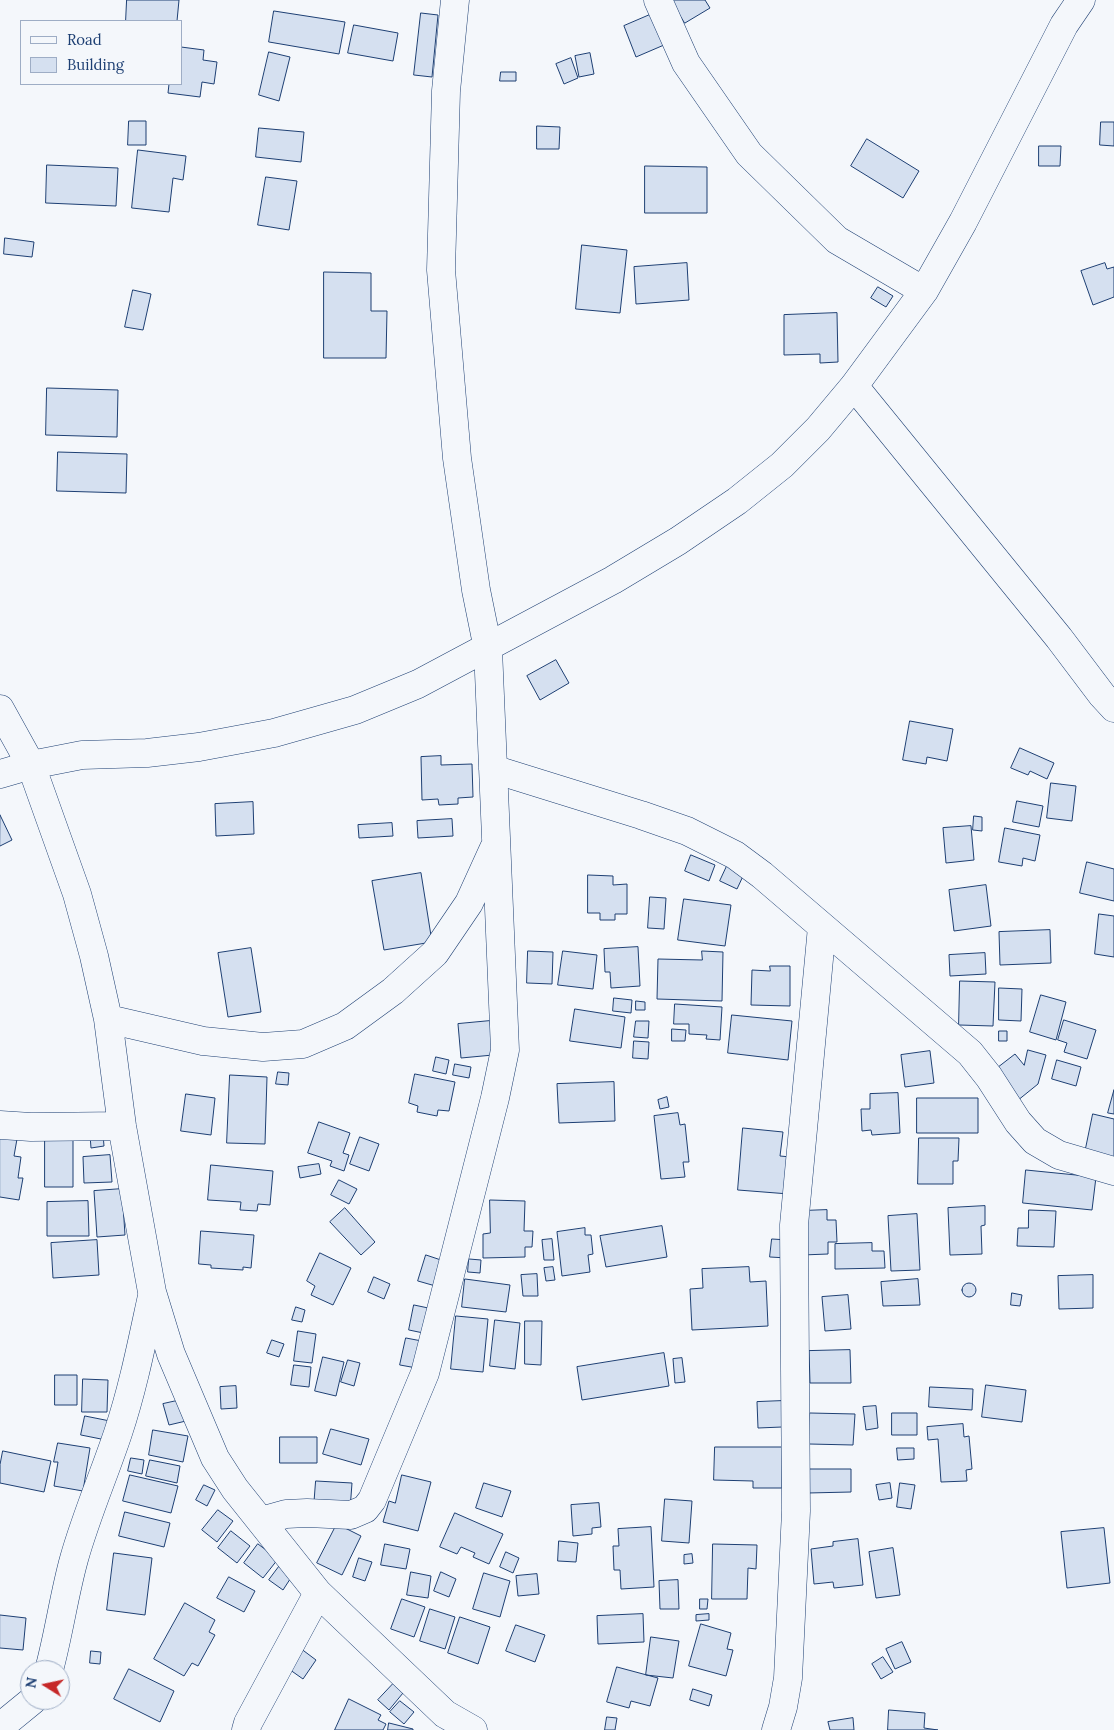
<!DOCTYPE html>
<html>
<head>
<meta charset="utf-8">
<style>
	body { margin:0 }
	#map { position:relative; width:1114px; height:1730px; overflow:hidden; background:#f4f7fb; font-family:Lora,serif }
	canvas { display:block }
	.legend { position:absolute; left:20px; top:20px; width:162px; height:65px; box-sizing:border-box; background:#f4f7fb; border:1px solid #9eadc5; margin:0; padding:6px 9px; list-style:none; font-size:15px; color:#1d3f73 }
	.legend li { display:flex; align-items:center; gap:10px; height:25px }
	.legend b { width:25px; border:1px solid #9eadc5 }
	.north { position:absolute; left:20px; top:1660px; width:50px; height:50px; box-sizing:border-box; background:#f4f7fb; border:1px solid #9eadc5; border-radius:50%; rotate:280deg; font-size:14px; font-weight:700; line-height:20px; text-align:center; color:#1d3f73 }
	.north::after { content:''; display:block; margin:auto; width:18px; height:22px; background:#c62828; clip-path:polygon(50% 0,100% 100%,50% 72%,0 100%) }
</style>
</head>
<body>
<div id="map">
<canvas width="1114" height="1730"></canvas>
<ul class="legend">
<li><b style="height:6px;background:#f4f7fb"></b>Road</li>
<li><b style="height:14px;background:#d5e0f0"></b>Building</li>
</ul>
<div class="north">N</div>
</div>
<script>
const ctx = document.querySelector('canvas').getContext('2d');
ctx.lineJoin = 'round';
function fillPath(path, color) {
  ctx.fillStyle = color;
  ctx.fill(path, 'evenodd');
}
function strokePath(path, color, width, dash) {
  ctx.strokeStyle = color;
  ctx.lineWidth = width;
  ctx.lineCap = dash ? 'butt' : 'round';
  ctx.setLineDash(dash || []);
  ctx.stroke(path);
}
const building = new Path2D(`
	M127 0H179L177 21H126Z
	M671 0H705L710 8 685 23Z
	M274 11 345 22 339 54 269 42Z
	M421 13 438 15 432 77 414 75Z
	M652 14 664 45 636 57 624 26Z
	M354 25 398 33 393 61 348 53Z
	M181 47 204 50 203 60 217 62 214 84 202 82 200 97 168 93 169 84H181Z
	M269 52 290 57 279 101 259 95Z
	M590 53 594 74 579 77 575 56Z
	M571 58 578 78 564 84 556 64Z
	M501 72H516V81H500Z
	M129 121H146V145H128Z
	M1101 122H1114V146L1100 145Z
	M537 126 560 127 559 149H537Z
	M259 128 304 132 301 162 256 157Z
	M867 139 919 171 903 198 851 166Z
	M1039 146H1061L1060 166H1039Z
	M138 150 186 156 183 180 173 178 169 212 132 208Z
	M47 165 118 168 116 206 46 203Z
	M645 166 707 167V213H645Z
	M266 177 297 181 289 230 258 225Z
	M5 238 34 242 32 257 4 254Z
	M582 245 627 250 620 313 576 309Z
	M687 263 689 300 636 304 634 267Z
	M1105 263 1107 269 1114 267V297L1093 305 1081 271Z
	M324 272 371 273V311H387L386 358H324Z
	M878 287 893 296 886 307 871 298Z
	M133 290 151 294 143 330 125 327Z
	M837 313 838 362 820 363V354L784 355V315Z
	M47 388 118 390 117 437 46 435Z
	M58 452 127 454 126 493 57 491Z
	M556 660 569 683 540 700 527 676Z
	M910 721 953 729 947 761 927 757 926 764 903 760Z
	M1020 748 1054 763 1047 779 1030 771 1028 775 1011 768Z
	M441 756V765L472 764 473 797 458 798V804L439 805 438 799 422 800 421 757Z
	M1051 783 1076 786 1072 821 1047 818Z
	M1017 801 1043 806 1039 827 1013 822Z
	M253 802 254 834 216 836 215 804Z
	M0 815 12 840 0 846Z
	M974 816 982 817V831L973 830Z
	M452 819 453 836 418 838 417 821Z
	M392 823 393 836 359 838 358 825Z
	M971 826 974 860 946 863 943 828Z
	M1005 828 1040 835 1035 861 1023 858 1022 866 999 862Z
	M691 855 715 865 709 881 685 871Z
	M1087 862 1114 869V901L1080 893Z
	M727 866 744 874 737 889 720 881Z
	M421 873 432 942 384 950 372 881Z
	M588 875 613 876V885L627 884V914H615V920H600V913H588Z
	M986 885 991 926 954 931 949 890Z
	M650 897 666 898 664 929 648 928Z
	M684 899 731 905 725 946 678 940Z
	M1099 914 1114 916V957L1095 954Z
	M1050 930 1051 963 1000 965 999 932Z
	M638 947 640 986 611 988 610 972H605L604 949Z
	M251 948 261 1012 228 1017 218 953Z
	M528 951 553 952 552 984 527 983Z
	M563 951 597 955 593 989 558 985Z
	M702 951 723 952 722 1001 657 999 658 959 702 960Z
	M985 953 986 974 950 976 949 955Z
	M770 966H790V1006L751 1005 752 970 770 971Z
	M960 981 995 982 993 1026 959 1025Z
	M999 988 1022 989 1021 1021 999 1020Z
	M1041 995 1066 1002 1056 1040 1030 1032Z
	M614 998 632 1000 631 1013 613 1011Z
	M636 1001 645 1002V1010H636Z
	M675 1004 722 1007 720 1040 706 1039 707 1035 689 1034V1024H674Z
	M575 1009 625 1017 621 1048 570 1041Z
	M732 1015 792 1021 788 1060 728 1053Z
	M1064 1020 1096 1030 1087 1059 1064 1052 1067 1043 1058 1040Z
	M490 1021 493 1055 461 1058 458 1024Z
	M636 1021H649L648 1038 634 1037Z
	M672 1029 686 1030 685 1041H672Z
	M999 1031H1007V1041H999Z
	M634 1041 649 1042 648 1059 633 1058Z
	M1028 1050 1046 1055 1038 1084 1017 1101 993 1071 1015 1054 1024 1065Z
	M930 1051 934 1083 905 1087 901 1055Z
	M436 1057 449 1060 446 1074 433 1071Z
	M1057 1060 1081 1067 1076 1086 1052 1079Z
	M455 1064 471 1067 469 1078 453 1075Z
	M278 1072 289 1073 288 1085 276 1084Z
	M415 1074 455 1082 449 1111 438 1110 437 1116 417 1112 418 1106 409 1103Z
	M230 1075 267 1077 265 1144 227 1143Z
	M614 1082 615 1121 559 1123 557 1084Z
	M1114 1090V1114L1108 1113Z
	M898 1093 900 1133 872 1135 871 1130 862 1131 861 1109H870V1094Z
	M186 1094 215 1098 211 1135 181 1131Z
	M667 1097 669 1107 660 1109 658 1100Z
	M917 1098H978V1133H917Z
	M678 1113 680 1125 685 1124 689 1162H683L685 1177 661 1179 654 1116Z
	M1093 1114 1114 1119V1159L1085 1153Z
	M319 1122 350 1133 343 1153 349 1155 344 1171 330 1166 332 1161 308 1153Z
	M743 1128 783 1132 780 1156 791 1157 789 1194 738 1190Z
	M103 1134 104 1146 91 1148 90 1135Z
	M0 1136 17 1139 14 1156 21 1157 18 1178H23L19 1200 0 1197Z
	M360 1137 379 1144 369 1171 350 1164Z
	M919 1138H959L958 1161H953V1184H918Z
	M45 1140H73V1187H45Z
	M110 1155 112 1182 84 1183 83 1157Z
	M319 1164 321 1174 300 1178 298 1167Z
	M211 1165 273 1171 270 1205 258 1204 257 1211 240 1210 241 1202 208 1200Z
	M1026 1170 1096 1177 1092 1210 1023 1203Z
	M339 1180 357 1189 349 1204 331 1195Z
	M122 1189 125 1235 97 1237 94 1191Z
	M490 1200 525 1201 524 1231H533L532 1247H525V1257L483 1258V1234L490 1233Z
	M88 1201 89 1236H47V1202Z
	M985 1206V1225L981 1226 982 1254 950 1255 948 1208Z
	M345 1208 375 1242 361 1255 330 1222Z
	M827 1210V1220H836L837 1242H828V1254L802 1255 801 1211Z
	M1029 1210 1056 1211 1054 1247 1017 1246 1018 1228H1028Z
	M917 1214 920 1270 891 1271 888 1216Z
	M662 1226 667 1257 606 1267 600 1236Z
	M585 1228V1235H591L593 1254 588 1255 590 1272 562 1276 557 1232Z
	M201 1231 254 1235 251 1268 243 1267V1270L211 1268V1265L199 1264Z
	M552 1239 554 1260H544L542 1240Z
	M772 1239 788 1240 787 1258 770 1257Z
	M97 1240 99 1275 53 1278 51 1243Z
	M872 1243V1251H884L885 1268 835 1269V1244Z
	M320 1253 351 1268 333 1305 311 1295 315 1286 307 1281Z
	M426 1255 447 1262 439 1287 418 1281Z
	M469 1259 481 1260 480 1273 468 1272Z
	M553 1267 555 1280 546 1281 544 1268Z
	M749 1267 750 1282 766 1281 768 1326 692 1330 690 1289 703 1288 702 1269Z
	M537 1274 538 1296H523L521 1275Z
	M1093 1275V1308L1059 1309 1058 1276Z
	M374 1277 390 1284 384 1299 368 1292Z
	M465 1279 510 1285 506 1312 462 1307Z
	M918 1279 920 1305 883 1306 881 1282Z
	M962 1290a7 7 0 1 1 14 0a7 7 0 1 1-14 0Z
	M1012 1293 1022 1295 1020 1306 1011 1305Z
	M848 1295 851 1329 825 1331 822 1297Z
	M414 1305 433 1309 428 1334 409 1330Z
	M296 1307 305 1310 302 1322 292 1320Z
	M456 1316 488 1319 483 1372 451 1369Z
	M495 1320 520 1323 515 1369 490 1366Z
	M525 1321H542L541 1365 525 1364Z
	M298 1331 316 1334 312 1363 294 1361Z
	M406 1338 427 1342 422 1369 400 1365Z
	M272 1340 284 1344 279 1357 267 1353Z
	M850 1350 851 1383H810L809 1351Z
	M664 1353 669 1386 582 1400 577 1367Z
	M323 1357 344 1362 336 1396 315 1391Z
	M682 1358 685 1382 675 1383 673 1359Z
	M348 1360 360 1363 354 1386 341 1382Z
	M294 1365 311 1367 309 1387 291 1385Z
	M55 1375H77V1405H55Z
	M83 1379 108 1380 107 1412H82Z
	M986 1385 1026 1390 1022 1422 982 1417Z
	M236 1386 237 1408 221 1409 220 1387Z
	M930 1387 973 1389 972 1410 929 1407Z
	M181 1400 186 1421 169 1425 163 1404Z
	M782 1401V1427L758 1428 757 1402Z
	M876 1406 878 1428 866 1430 863 1407Z
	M810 1413 855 1414 853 1445 809 1444Z
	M892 1413H917V1435H892Z
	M85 1416 110 1421 106 1440 81 1435Z
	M963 1424 964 1437 969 1436 972 1469 966 1470 967 1481 941 1482 938 1439 928 1440 927 1427Z
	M331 1429 369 1439 361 1465 323 1454Z
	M153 1430 188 1436 183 1462 149 1455Z
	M280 1437H317V1463H280Z
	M58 1443 90 1448 83 1491 54 1486 58 1462H54Z
	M715 1447H782V1488H753V1481L714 1480Z
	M897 1448H914V1459L898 1460Z
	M3 1451 51 1461 44 1492 0 1483V1465Z
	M131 1458 144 1460 142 1474 128 1471Z
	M150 1460 180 1466 177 1483 146 1476Z
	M808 1469H851V1492L808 1493Z
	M130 1475 178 1486 171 1513 123 1501Z
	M402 1475 431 1482 418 1531 383 1522 389 1501 395 1503Z
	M316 1481 352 1483 350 1510 314 1507Z
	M484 1483 511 1491 502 1517 476 1508Z
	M890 1483 892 1498 879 1500 876 1485Z
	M900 1483 915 1485 911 1509 897 1507Z
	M204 1485 215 1490 207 1506 196 1500Z
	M665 1499 692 1501 689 1543 662 1541Z
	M599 1503 601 1527 592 1528V1534L573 1536 571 1505Z
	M218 1510 233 1521 217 1542 202 1530Z
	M125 1512 170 1523 164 1547 119 1536Z
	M455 1513 503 1534 489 1564 473 1557 475 1553 461 1547 457 1554 440 1547Z
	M337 1524 361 1536 342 1575 317 1563Z
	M651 1527 654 1587 621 1589 620 1570H614L613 1546H619L618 1529Z
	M1104 1528 1110 1583 1067 1588 1061 1532Z
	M231 1531 250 1546 237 1563 218 1548Z
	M858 1539 863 1585 834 1588 833 1582 814 1584 811 1549 833 1546V1542Z
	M559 1541 578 1543 576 1562 558 1561Z
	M258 1544 278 1559 263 1578 244 1563Z
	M385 1544 410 1549 406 1569 381 1565Z
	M713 1544 757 1545 756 1569 748 1568 747 1599H712Z
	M893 1548 900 1595 876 1598 869 1552Z
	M506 1552 519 1558 513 1573 500 1567Z
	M114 1553 152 1558 145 1615 107 1610Z
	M692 1554 693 1563 684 1564V1555Z
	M359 1558 372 1562 365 1581 353 1577Z
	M281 1564 294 1573 283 1590 269 1580Z
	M411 1572 431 1576 428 1598 407 1595Z
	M441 1572 456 1579 449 1597 434 1591Z
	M484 1573 510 1581 500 1617 473 1609Z
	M537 1574 539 1594 518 1596 516 1576Z
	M229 1577 255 1591 244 1612 217 1598Z
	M678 1580 679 1609H660L659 1581Z
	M402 1599 425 1607 414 1637 391 1629Z
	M700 1599H708L707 1609H700Z
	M185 1603 215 1620 209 1632 215 1635 198 1666 192 1663 184 1676 154 1659Z
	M430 1609 455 1617 445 1649 420 1641Z
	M643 1614 644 1642 598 1644 597 1616Z
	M709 1614V1620L696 1621V1615Z
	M0 1615 26 1618 23 1650 0 1648Z
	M460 1617 490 1627 478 1664 448 1653Z
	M701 1624 731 1633 727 1649 733 1650 726 1676 689 1666Z
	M516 1625 545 1635 535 1662 506 1651Z
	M651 1637 679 1641 673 1678 646 1675Z
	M902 1642 911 1662 895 1669 886 1649Z
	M300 1648 316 1660 303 1679 286 1667Z
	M91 1651 101 1652 100 1664 90 1663Z
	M883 1657 893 1672 881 1679 872 1664Z
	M617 1667 658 1678 650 1706 631 1701 629 1708 607 1702Z
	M129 1669 174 1691 160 1722 114 1699Z
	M393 1684 403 1693 389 1710 378 1700Z
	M693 1689 712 1695 709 1706 690 1700Z
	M349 1699 381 1715 378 1720 386 1724 383 1730H335Z
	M400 1701 414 1712 404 1724 390 1712Z
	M889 1710 925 1713 924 1728 938 1730H888Z
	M607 1717 617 1718 615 1730H605Z
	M853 1718 854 1730H830L828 1722Z
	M389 1723 413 1729V1730H388Z`);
const minor = new Path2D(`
	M658 0 686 63 749 154 837 240 924 291
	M854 386 1059 638 1102 695 1114 708
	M0 709 31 765 77 894 94 956 108 1019 122 1126 152 1292 171 1354 215 1458 235 1489 318 1593 445 1714 473 1730
	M493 769 641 815 687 831 735 855 762 875 970 1053 989 1077 1018 1122 1035 1141 1059 1155 1114 1171
	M0 774 31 765 82 755 147 753 199 747 274 733 355 710 418 684 613 580 678 541 737 501 782 465 818 429 854 386 924 291 963 222 1064 25 1081 0
	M108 1019 203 1041 263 1047 303 1044 345 1026 393 991 435 953 469 903 494 848
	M0 1125 31 1127 122 1126
	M261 1521 286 1514 307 1513 351 1515 365 1509 372 1500 425 1373 495 1098 505 1050 488 649 476 590 457 458 441 270 446 91 455 0
	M49 1670C59 1633 64 1595 74 1559 86 1516 104 1475 118 1433 133 1388 142 1342 152 1296
	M0 1727 33 1700
	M246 1730 248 1723 318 1593
	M776 1730 783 1707 788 1678 796 1511 794 1225 822 927`);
fillPath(building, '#d5e0f0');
strokePath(building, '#1d3f73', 1);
strokePath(minor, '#1d3f73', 29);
strokePath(minor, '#f4f7fb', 28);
</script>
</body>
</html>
